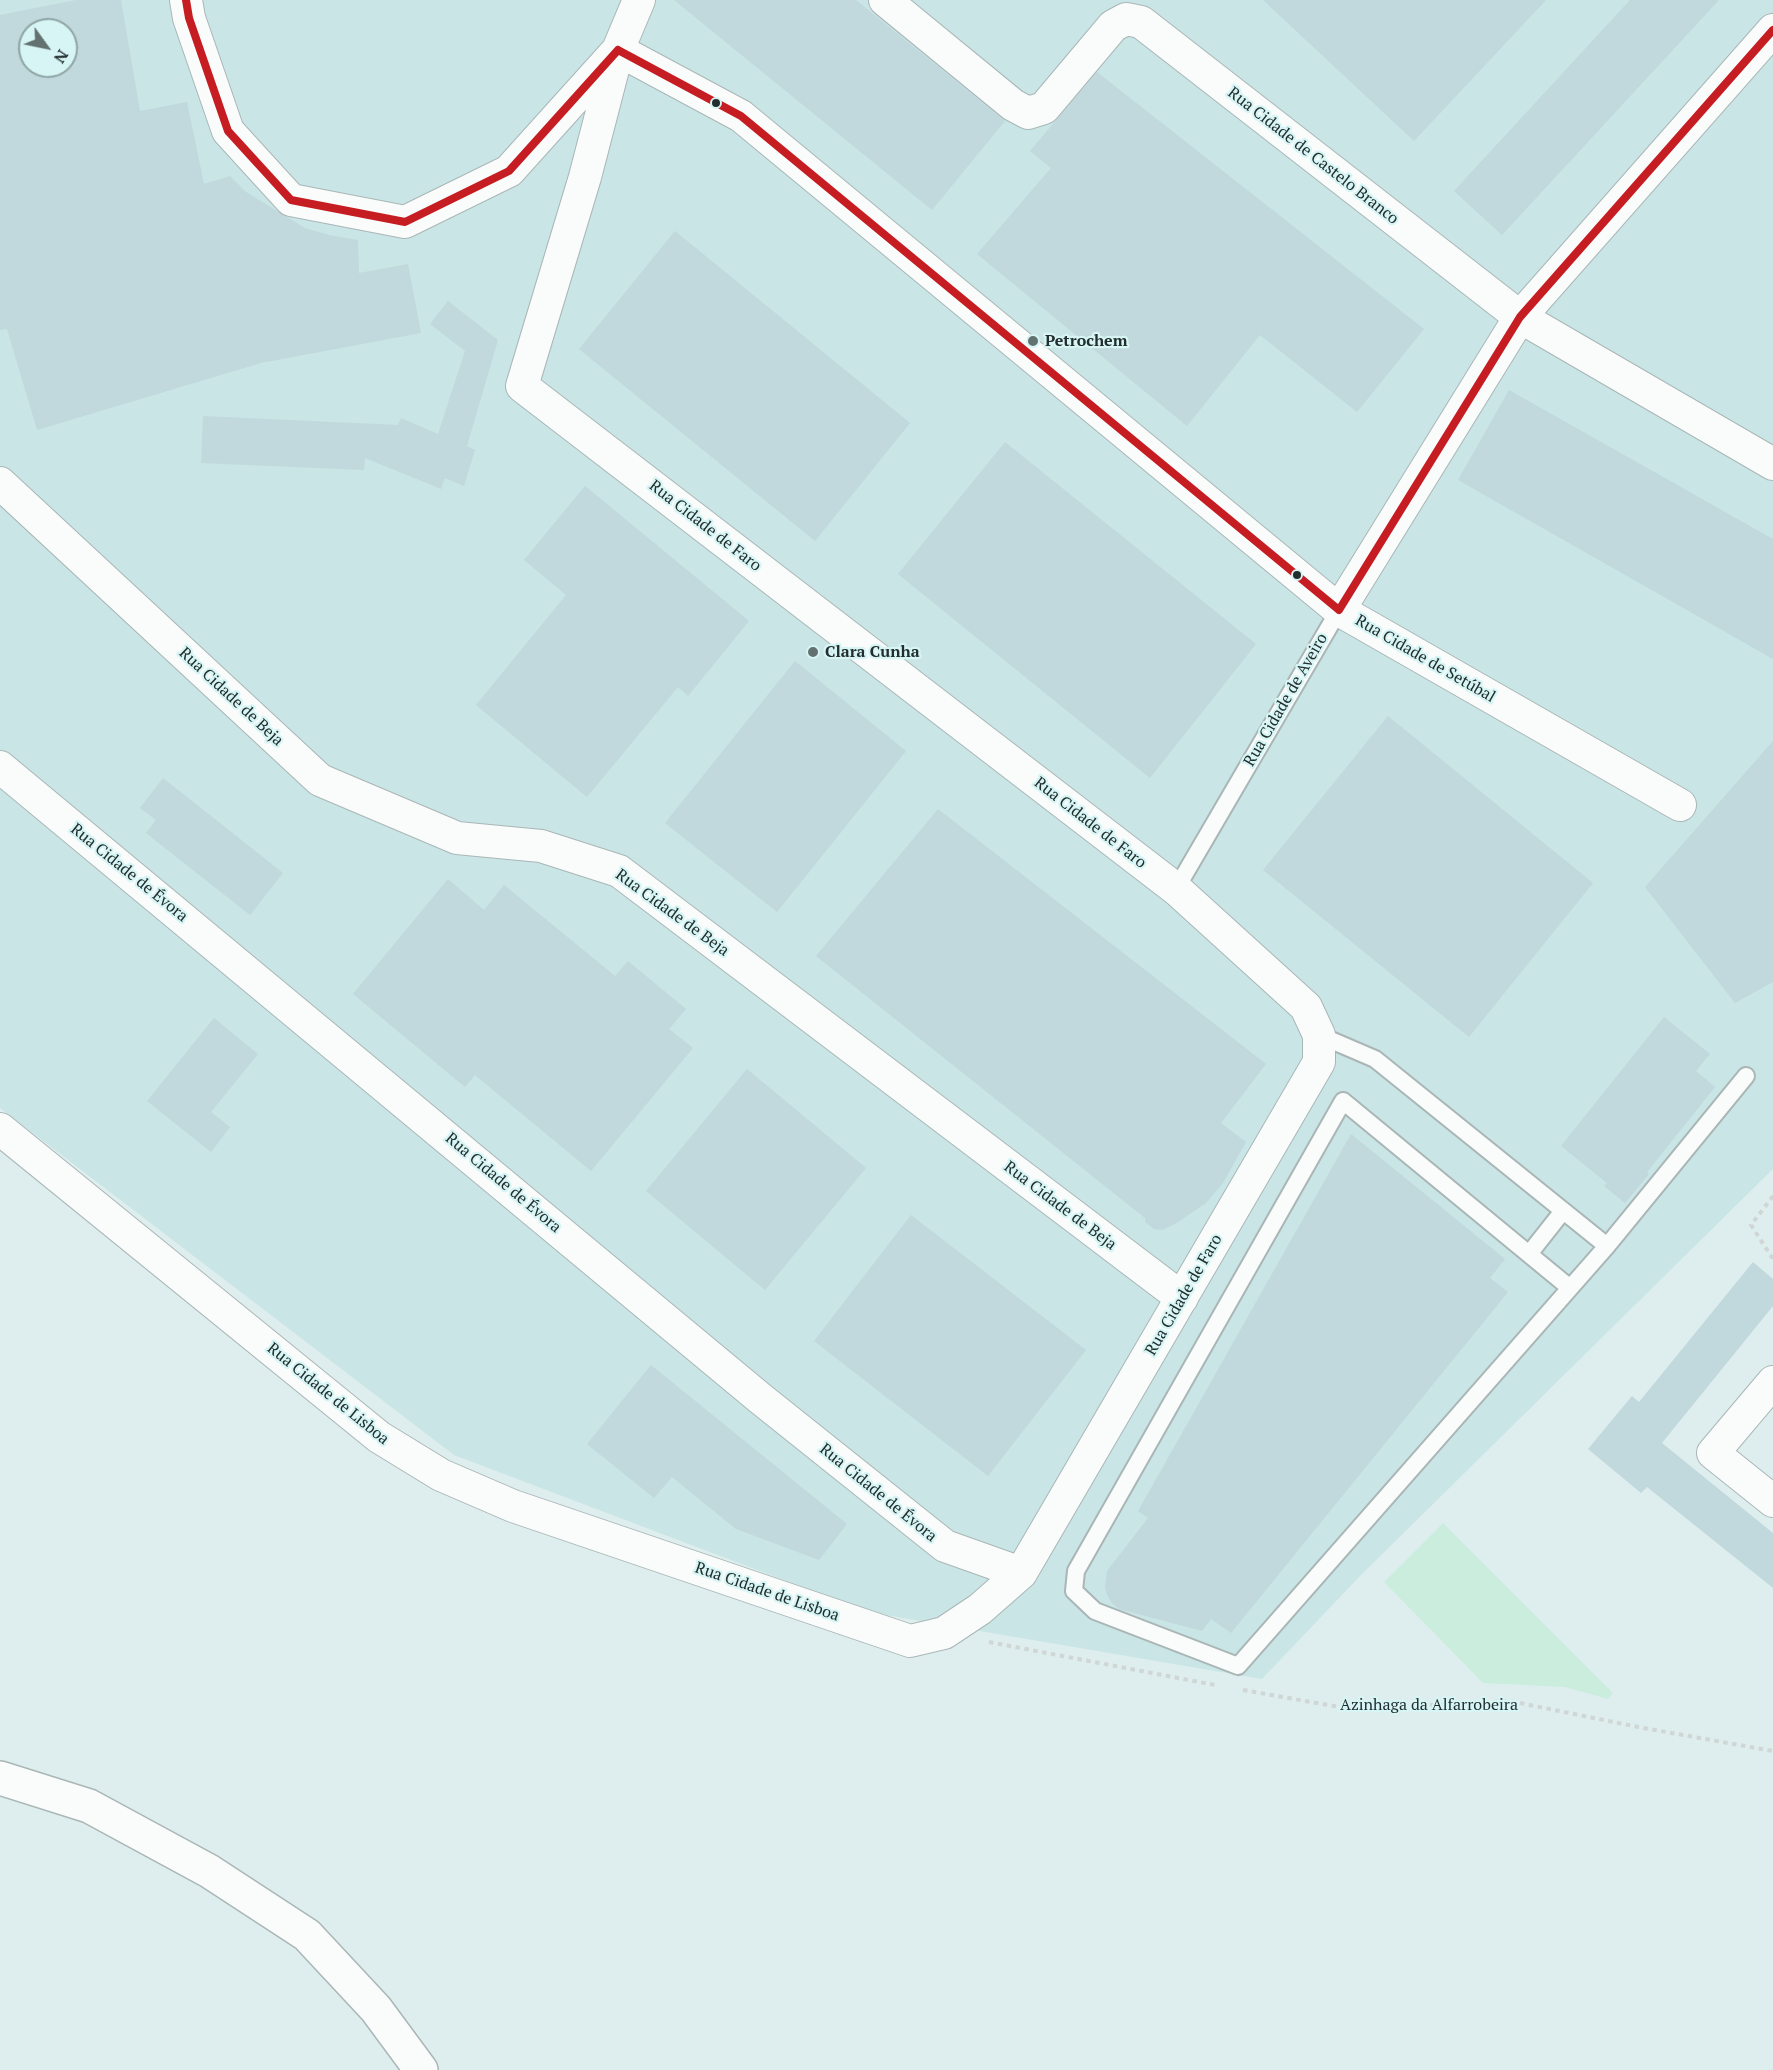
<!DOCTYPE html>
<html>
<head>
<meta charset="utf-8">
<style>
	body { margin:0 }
	#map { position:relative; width:1773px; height:2070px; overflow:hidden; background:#deeeee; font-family:"PT Serif",serif }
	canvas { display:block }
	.north { position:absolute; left:18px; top:18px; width:60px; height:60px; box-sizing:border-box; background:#d7f5f5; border:2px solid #8fa5a5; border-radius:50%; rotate:123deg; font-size:16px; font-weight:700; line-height:24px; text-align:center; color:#222d2d }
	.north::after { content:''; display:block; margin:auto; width:21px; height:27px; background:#647171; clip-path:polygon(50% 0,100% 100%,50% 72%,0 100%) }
</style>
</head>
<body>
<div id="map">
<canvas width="1773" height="2070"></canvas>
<div class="north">N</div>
</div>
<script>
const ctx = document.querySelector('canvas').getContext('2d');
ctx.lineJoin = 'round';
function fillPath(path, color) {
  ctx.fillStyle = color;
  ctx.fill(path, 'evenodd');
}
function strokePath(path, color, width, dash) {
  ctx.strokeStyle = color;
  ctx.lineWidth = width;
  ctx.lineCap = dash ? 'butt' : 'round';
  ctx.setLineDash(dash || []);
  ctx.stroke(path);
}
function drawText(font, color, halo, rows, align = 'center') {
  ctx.font = font + ' "PT Serif",serif';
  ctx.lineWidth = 4.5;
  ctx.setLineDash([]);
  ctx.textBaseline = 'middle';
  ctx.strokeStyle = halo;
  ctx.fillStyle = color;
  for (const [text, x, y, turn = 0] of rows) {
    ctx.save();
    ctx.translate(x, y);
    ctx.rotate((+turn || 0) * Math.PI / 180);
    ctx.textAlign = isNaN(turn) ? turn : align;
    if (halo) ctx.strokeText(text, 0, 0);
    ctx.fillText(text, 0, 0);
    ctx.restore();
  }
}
const built = new Path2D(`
	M0 0H1773V1169L1360 1576 1262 1679 868 1612 454 1455 0 1108ZM30 30H66V66H30Z`);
const green = new Path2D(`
	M1443 1523 1613 1693 1608 1699 1565 1687 1483 1683 1384 1582Z`);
const building = new Path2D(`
	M76 0H121L140 111 187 102 204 184 230 176 246 192 305 228 329 235 358 240 359 273 408 264 421 333 261 363 37 430 7 329 0 330V15ZM30 30H66V66H30Z
	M674 0H856L1005 121 932 210Z
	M1263 0H1546L1414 141Z
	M1630 0H1719L1502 235 1454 191Z
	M1097 72 1424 329 1357 412 1260 335 1187 426 977 254 1051 168 1030 151Z
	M675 231 910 423 815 541 579 349Z
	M448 301 498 340 467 446 475 450 464 486 445 478 441 489 365 458 364 470 201 463 203 416 398 425 401 418 438 434 465 351 430 324Z
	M1509 390 1773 539V659L1458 480Z
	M1005 442 1256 644 1150 778 898 574Z
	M585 486 749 621 688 696 678 687 587 797 476 705 566 595 524 560Z
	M795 661 906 751 777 912 665 823Z
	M1388 716 1593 883 1469 1037 1263 870Z
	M1773 741V982L1735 1003 1645 887Z
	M163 778 283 873 250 915 146 833 156 820 140 808Z
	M938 809 1266 1064 1221 1123 1246 1142 1223 1183 1206 1203 1175 1224 1162 1230 1154 1229 1145 1222V1218L816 956Z
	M448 879 484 910 504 885 615 976 628 961 686 1009 669 1029 693 1048 591 1171 475 1075 465 1087 353 994Z
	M1664 1017 1710 1054 1696 1071 1715 1087 1647 1172 1649 1174 1625 1203 1604 1186 1607 1183 1561 1146Z
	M214 1018 258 1054 211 1112 230 1127 211 1152 147 1101Z
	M747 1069 866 1168 765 1290 646 1191Z
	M1351 1134 1505 1259 1490 1278 1508 1292 1231 1633 1211 1619 1202 1631 1119 1609 1112 1603 1107 1595 1105 1588 1107 1571 1148 1518 1138 1511Z
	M911 1215 1086 1350 988 1476 814 1341Z
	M1753 1262 1773 1279V1306L1662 1443 1773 1533V1588L1647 1487 1641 1493 1588 1449 1632 1396 1639 1402Z
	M651 1365 847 1524 819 1560 736 1529 672 1477 654 1498 587 1444Z`);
const path = new Path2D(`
	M1773 1196 1751 1225 1773 1259
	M989 1642 1215 1685
	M1243 1690 1351 1709 1510 1701 1638 1727 1773 1751`);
const lane = new Path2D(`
	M1176 889 1339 610
	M1319 1035 1375 1059 1607 1246 1238 1666 1095 1611 1074 1591 1076 1571 1343 1101 1570 1288
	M1607 1246 1746 1076
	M1529 1254 1563 1211`);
const street = new Path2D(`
	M186 0 189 18 228 131 291 200 405 222 509 171 618 50 639 0
	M885 0 1013 105 1028 113 1044 108 1113 26 1126 19 1141 22 1520 317 1773 464
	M618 50 741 116 1339 610 1680 805
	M0 483 320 780 457 838 541 846 619 871 1182 1298
	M1339 610 1520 317 1773 30
	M0 767 761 1399 945 1546 1021 1573
	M0 1129 379 1437 441 1475 513 1506 910 1641 944 1633 980 1609 1021 1573 1319 1062V1035L1306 1007 1176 889 522 386 585 177 618 50
	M1773 1382 1713 1453 1773 1501`);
const secondary = new Path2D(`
	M0 1778 89 1806 209 1871 307 1935 376 2009 421 2070`);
const bus1 = new Path2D(`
	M186 0 189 18 228 131 291 200 405 222 509 171 618 50
	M618 50 741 116 1339 610
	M1339 610 1520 317 1773 30`);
const markers = [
	[716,103,5,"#222d2d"],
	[1033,341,6,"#647171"],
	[1297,575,5,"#222d2d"],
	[813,652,6,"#647171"]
];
const streetNames = [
	["Rua Cidade de Castelo Branco",1313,156,38],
	["Rua Cidade de Faro",705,526,38],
	["Rua Cidade de Setúbal",1425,659,30],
	["Rua Cidade de Beja",231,697,43],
	["Rua Cidade de Aveiro",1286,700,-60],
	["Rua Cidade de Faro",1090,823,38],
	["Rua Cidade de Évora",129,873,39],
	["Rua Cidade de Beja",672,913,36],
	["Rua Cidade de Évora",503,1183,40],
	["Rua Cidade de Beja",1060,1206,37],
	["Rua Cidade de Faro",1184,1295,-60],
	["Rua Cidade de Lisboa",328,1394,39],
	["Rua Cidade de Évora",878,1493,39],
	["Rua Cidade de Lisboa",767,1592,19],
	["Azinhaga da Alfarrobeira",1429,1705]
];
const poiNames = [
	["Petrochem",1045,341],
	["Clara Cunha",825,652]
];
fillPath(built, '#c9e5e5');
fillPath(green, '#caeddd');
fillPath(building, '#c1d8dc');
strokePath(lane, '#aab6b6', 20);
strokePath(street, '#aab6b6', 34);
strokePath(secondary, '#aab6b6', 36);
strokePath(path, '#d0d5d5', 4, [4.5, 4.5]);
strokePath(lane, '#fafcfc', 16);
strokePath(street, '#fafcfc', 32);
strokePath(secondary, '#fafcfc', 33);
strokePath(bus1, '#c61d23', 8);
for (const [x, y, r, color] of markers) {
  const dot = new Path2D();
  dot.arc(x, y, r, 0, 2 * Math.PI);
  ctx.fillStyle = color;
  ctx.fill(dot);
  strokePath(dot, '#d7f5f5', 2);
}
drawText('16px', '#222d2d', '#d7f5f5', streetNames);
drawText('bold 16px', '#222d2d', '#d7f5f5', poiNames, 'left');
</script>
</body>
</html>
